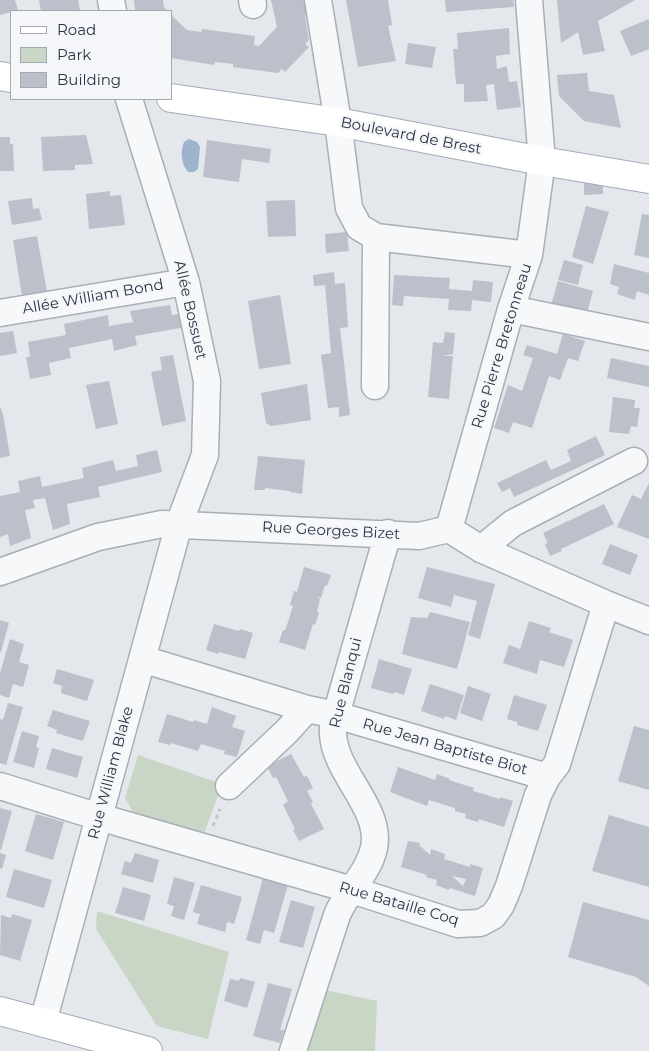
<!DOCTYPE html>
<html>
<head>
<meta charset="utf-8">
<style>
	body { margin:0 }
	#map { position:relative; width:649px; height:1051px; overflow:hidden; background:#e4e7ec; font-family:Montserrat,sans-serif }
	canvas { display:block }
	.legend { position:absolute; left:10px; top:10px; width:162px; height:90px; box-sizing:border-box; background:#f4f6f9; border:1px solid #a4a8b1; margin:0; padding:6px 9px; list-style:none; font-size:15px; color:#2b3445 }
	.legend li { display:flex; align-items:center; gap:10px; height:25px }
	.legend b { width:25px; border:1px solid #a4a8b1 }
</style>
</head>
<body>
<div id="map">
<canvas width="649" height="1051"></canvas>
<ul class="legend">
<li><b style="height:6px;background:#fff"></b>Road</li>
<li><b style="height:14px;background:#c9d6c5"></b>Park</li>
<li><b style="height:14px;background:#bbc0ca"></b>Building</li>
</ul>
</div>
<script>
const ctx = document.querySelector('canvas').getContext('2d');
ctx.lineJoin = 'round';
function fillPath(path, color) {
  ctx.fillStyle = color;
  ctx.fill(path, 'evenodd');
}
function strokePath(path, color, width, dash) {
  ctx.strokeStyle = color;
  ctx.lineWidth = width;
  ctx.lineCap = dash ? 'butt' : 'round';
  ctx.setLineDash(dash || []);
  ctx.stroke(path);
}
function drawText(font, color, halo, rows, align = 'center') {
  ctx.font = font + ' Montserrat,sans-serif';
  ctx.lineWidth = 4.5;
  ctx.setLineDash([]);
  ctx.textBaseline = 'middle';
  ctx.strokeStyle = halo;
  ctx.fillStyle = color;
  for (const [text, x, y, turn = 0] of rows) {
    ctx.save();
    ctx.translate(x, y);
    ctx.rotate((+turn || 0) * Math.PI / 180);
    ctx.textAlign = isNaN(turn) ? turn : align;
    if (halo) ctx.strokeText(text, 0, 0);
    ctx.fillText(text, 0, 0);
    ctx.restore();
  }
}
const green = new Path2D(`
	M138 755 222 784 204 834 134 814 125 798Z
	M97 911 229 952 208 1039 157 1026 96 929Z
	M324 990 377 1001 375 1051H304Z`);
const water = new Path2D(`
	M189 139 197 142 200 147 198 169 194 172H188C181 164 180 152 184 142Z`);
const building = new Path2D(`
	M0 0H15L18 10 0 15Z
	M39 0H78L80 11H41Z
	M134 0H163L164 7 168 11H135Z
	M271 0H306L309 14 305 15 309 40 305 44 309 47 285 72 282 69 278 73 233 67V64L215 62 214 65 171 58V15L187 30 201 32 202 29 255 36 254 45 259 46 277 27Z
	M346 0H388L392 25 388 26 396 61 358 67Z
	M445 0H513L514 7 446 12Z
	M557 0H635L598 21 605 51 583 55 578 32 561 43Z
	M649 19V49L631 56 620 31Z
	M509 28 510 54 496 56 497 69 507 66 509 82 517 81 521 107 497 110 494 84 486 85 488 101 464 102V84H456L453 49H458L457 33Z
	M408 43 436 47 432 68 405 64Z
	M587 73 589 91 614 95 621 128 584 121 559 96 557 75Z
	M86 135 93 164 75 165V170L43 171 41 137Z
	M0 137H10V144H13L14 171H0Z
	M207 140 271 149 269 163 242 159 239 182 203 177Z
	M584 182H603V194L584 195Z
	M110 191V196L121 195 125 225 89 229 86 194Z
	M32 198 33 209 39 208 42 220 12 225 8 201Z
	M295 200 296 236 268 237 266 201Z
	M586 206 609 212 593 264 572 257Z
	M642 214 649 215V258L634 255Z
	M347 232 349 251 326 253 325 234Z
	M37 236 47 292 22 296 13 240Z
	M564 260 583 265 578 285 558 280Z
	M614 264 649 273V295L637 291 635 300 617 294 619 287 610 284Z
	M334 272 335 284 345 283 348 327 340 328 350 415 339 417V407L328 408 321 355 331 353 327 308 325 285 314 286 313 275Z
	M394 275 450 278 449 289 472 291 473 280 493 282 491 302 472 300 471 311 448 310 449 299 404 296 403 306 392 305Z
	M558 281 593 291 587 313 549 312Z
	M280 295 291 364 259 369 248 301Z
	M170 305 172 315 183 313 186 327 135 336 137 345 114 351 112 339 69 348 71 358 49 363 51 375 30 379 26 357H30L28 342 66 335 64 324 108 315 109 326 133 322 130 311Z
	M13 331 17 353 0 356V333Z
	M445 332 455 333 453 354 442 356H453L449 399 428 397 433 342 443 343Z
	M563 334 585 341 578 361 568 358 560 380 549 376 532 428 513 422 509 433 494 428 508 385 522 391 533 358 523 355 527 345 557 354Z
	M173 355 186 421 162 426 151 372 162 370 160 357Z
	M611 358 649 366V387L607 378Z
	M109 381 118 424 96 429 86 385Z
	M307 384 311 420 271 426 266 423 261 393Z
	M613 397 635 400 634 408H640L637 427 631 426 629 434 609 432Z
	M0 407 3 414 10 456 0 458Z
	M596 436 605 455 514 497 510 488 502 492 497 483 546 460 551 470 571 461 567 450Z
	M157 450 162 472 98 487 100 497 67 504 70 524 53 530 45 498 33 500 35 508 25 510 31 538 10 546 8 534 0 537V496L20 492 18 481 40 476 42 487 84 478 82 468 113 460 116 471 138 466 136 455Z
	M258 456 305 460 302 494 290 492V491L265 488V490H254Z
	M649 483V539L617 527 632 495 641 499Z
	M604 504 614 524 561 549 562 551 550 556 545 544 548 543 543 533Z
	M610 544 638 555 630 575 602 564Z
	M304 567 331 575 327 586 325 585 321 598 316 596 320 599 317 612 319 613 315 625 313 624 305 650 279 642 283 630 285 631 293 606 290 605 294 591 297 592Z
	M427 567 495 584 480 639 468 635 477 601 454 595 451 607 418 598Z
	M430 612 470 622 457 669 402 654 411 617 427 618Z
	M0 620 9 623 1 652H0Z
	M529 621 551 628 549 632 573 640 564 667 540 660 537 674 503 663 509 645 520 649Z
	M214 624 239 631 240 629 253 633 245 659 219 652 218 654 206 650Z
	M10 639 24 644 19 662 29 665 23 687 13 684 9 698 0 695V673Z
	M379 659 412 669 404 695 394 692 393 694 371 688Z
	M57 669 94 680 87 701 61 693 62 686 53 683Z
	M430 684 464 695 456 720 445 716 444 719 421 711Z
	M468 686 491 694 482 721 460 713Z
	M514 695 547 705 538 731 517 725V722L507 719Z
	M8 703 23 707 6 765 0 763V719L3 720Z
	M212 707 236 716 232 727 245 731 237 757 224 754 225 751 201 744 198 751 171 743 170 745 158 742 167 714 193 722 194 720 207 724Z
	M53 710 90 721 83 741 56 733 57 730 47 726Z
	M634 726 649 730V790L618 781Z
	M22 731 39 736 36 747 39 748 34 768 13 762Z
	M52 748 83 757 77 778 46 769Z
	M291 754 304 777 307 776 313 788 307 791 313 802 311 804 324 829 299 841 293 830 295 829 283 805 288 801 276 777 273 778 267 766Z
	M398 767 435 780 437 774 450 779 449 780 474 788 473 791 500 799V797L513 801 504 827 479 819 478 822 465 818 466 814 455 811V808L429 800 427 806 390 792Z
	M0 808 12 811 1 850H0Z
	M36 814 64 822 53 860 25 851Z
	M609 815 649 827V887L592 871Z
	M408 841 420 843 419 845 430 855 431 849 445 854 444 859 470 867V864L483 868 475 896 450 888 449 890 436 885 437 880 426 877 427 875 401 867ZM452 876 466 879 463 886Z
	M0 853 6 855 2 869 0 868Z
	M135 853 159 860 153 883 121 874 125 861 131 863Z
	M14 869 52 880 44 908 6 897Z
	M174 877 195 883 184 920 171 916 174 906 167 904Z
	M263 878 288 885 274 933 264 930 260 944 246 940Z
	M201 885 242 897 234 924 227 922 225 932 197 924 200 914 193 912Z
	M123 887 151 895 144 921 115 913Z
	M291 900 315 907 303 948 279 942Z
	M583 902 649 920V986L636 977 568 957Z
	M12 914 32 920 20 961 0 955 1 915 11 918Z
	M240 978 255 982 247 1008 224 1001 230 979 239 981Z
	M268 983 292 989 280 1030H284L280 1043 253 1036Z`);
const path = new Path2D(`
	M213 826 220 809`);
const minor = new Path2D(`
	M111 0 113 11
	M252 0 253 5
	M318 0 338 122 349 208 359 227 376 237 529 255
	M511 309 649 337
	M0 313 186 282
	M375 386 376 237
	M449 529 511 309 529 255 542 161 529 0
	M481 549 513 523 634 461
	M0 572 98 537 162 524 419 536 449 529 481 549 606 604 649 621
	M142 659 307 709 336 715 547 777
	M0 786 99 817 352 890 458 924 480 923 493 916 501 905 509 886 538 795 547 777 557 764 606 604
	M229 786 287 731 307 709
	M43 1022 179 524 205 455 207 381 186 282 129 99
	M293 1051 337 915C347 891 368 874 374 848 382 808 335 774 333 734 332 728 334 721 336 715L388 533`);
const major = new Path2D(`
	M0 76 11 78
	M171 98 338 122 542 161 649 179
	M0 1011 148 1051`);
const streetNames = [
	["Boulevard de Brest",411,136,11],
	["Allée William Bond",93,297,-10],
	["Allée Bossuet",190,310,77],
	["Rue Pierre Bretonneau",502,346,-73],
	["Rue Georges Bizet",331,531,3],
	["Rue Blanqui",346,683,-76],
	["Rue Jean Baptiste Biot",445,747,16],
	["Rue William Blake",111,773,-75],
	["Rue Bataille Coq",399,904,16]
];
fillPath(green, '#c9d6c5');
fillPath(water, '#9fb4cc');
fillPath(building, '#bbc0ca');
strokePath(minor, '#a9aeb7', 29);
strokePath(major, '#a3abb8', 30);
strokePath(path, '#c2c5cb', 3, [4, 4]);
strokePath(minor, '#f7f8fa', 26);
strokePath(major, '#fff', 28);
drawText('15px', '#2b3445', '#f4f6f9', streetNames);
</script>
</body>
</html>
